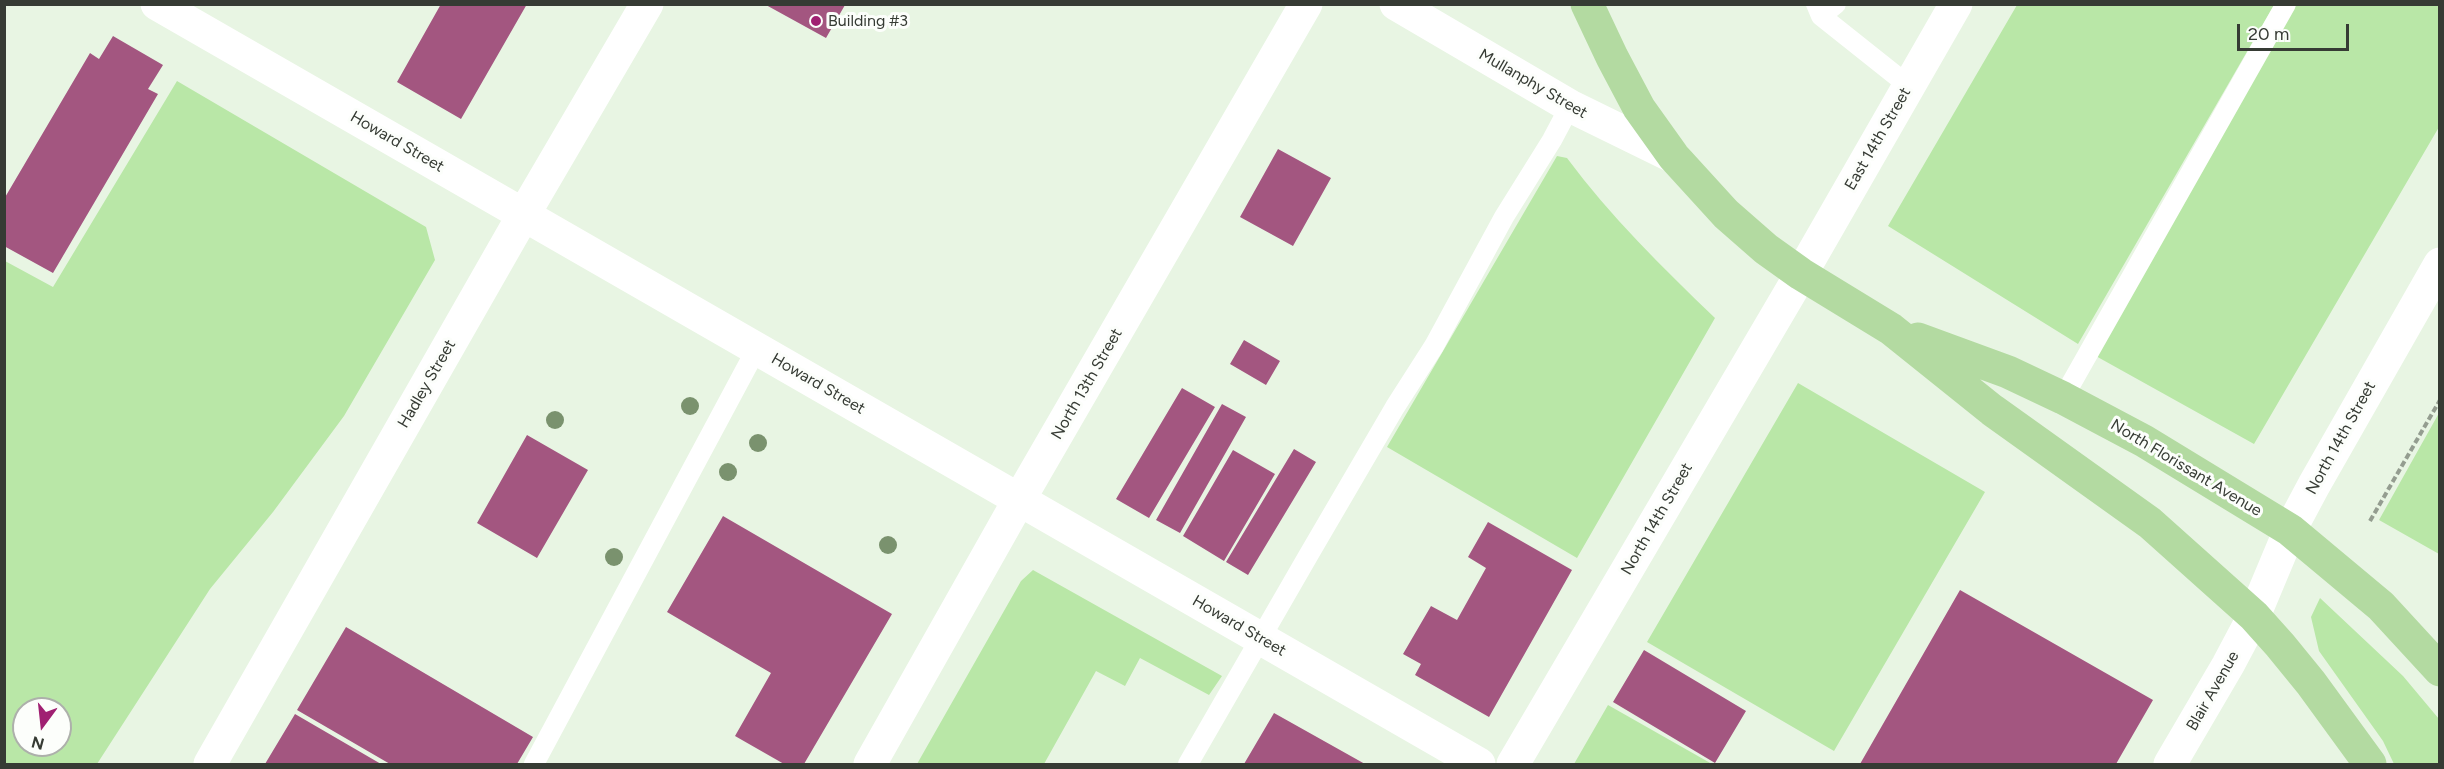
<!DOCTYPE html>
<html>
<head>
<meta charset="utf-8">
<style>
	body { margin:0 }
	#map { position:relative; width:2444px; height:769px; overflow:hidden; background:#e8f5e3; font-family:Figtree,sans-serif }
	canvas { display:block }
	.frame { position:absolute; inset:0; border:6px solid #363b34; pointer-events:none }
	.north { position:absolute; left:12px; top:697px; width:60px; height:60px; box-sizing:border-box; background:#fcfefb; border:2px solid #adb0ab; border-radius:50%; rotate:195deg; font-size:16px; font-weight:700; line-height:24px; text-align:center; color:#363b34 }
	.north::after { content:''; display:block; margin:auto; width:21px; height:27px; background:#a02072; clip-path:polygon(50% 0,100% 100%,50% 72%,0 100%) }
	.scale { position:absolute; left:2237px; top:24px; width:112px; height:27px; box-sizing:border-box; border:3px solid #363b34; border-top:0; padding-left:8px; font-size:18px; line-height:21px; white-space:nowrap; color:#363b34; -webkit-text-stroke:4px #fcfefb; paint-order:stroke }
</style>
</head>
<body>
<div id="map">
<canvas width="2444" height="769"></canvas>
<div class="frame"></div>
<div class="north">N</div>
<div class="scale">20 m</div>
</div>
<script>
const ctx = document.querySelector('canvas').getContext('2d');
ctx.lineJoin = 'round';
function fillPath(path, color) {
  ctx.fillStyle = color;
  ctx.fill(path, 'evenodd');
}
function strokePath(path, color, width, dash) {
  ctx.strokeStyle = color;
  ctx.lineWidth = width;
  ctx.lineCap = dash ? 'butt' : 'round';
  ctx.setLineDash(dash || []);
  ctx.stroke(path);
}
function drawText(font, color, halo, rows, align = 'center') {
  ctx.font = font + ' Figtree,sans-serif';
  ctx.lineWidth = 6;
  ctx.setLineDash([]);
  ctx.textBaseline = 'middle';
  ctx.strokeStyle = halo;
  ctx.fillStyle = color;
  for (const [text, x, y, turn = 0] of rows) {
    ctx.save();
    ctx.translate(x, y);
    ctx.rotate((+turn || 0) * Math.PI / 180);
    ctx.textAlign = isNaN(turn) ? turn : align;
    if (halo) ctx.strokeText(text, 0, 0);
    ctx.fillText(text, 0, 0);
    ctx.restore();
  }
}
const green = new Path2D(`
	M2017 5H2274L2078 344 1888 226Z
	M2295 5H2439V127L2254 444 2094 355Z
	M177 81 426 227 435 260 344 416 273 512 210 589 97 764H5V261L53 287ZM24 709H60V745H24Z
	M1557 156 1567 158C1610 216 1663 268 1715 318L1577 558 1387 447Z
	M1798 383 1985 492 1834 751 1647 642Z
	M2439 413V554L2379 520Z
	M1033 570 1222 676 1209 695 1140 658 1125 686 1096 671 1044 764H917L1021 581Z
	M2320 598 2403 676 2439 719V764H2394L2383 741 2319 651 2311 617Z
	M1608 705 1712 764H1574Z`);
const building = new Path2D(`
	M441 4H527L461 119 397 82Z
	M766 5H845L826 38Z
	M113 36 163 65 148 89 158 94 53 273 4 246V199L90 53 99 59Z
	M1278 149 1331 178 1293 246 1240 217Z
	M1244 340 1280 361 1266 385 1230 364Z
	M1182 388 1215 407 1149 518 1116 499Z
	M1222 404 1246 417 1180 533 1156 520Z
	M527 435 588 470 537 558 477 523Z
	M1294 449 1316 462 1248 575 1226 562Z
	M1233 450 1275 474 1224 561 1183 536Z
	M723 516 892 614 804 764H784L735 736 771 673 667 612Z
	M1488 522 1572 570 1489 717 1415 675 1421 664 1403 654 1431 606 1457 620 1486 568 1468 557Z
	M1960 590 2153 700 2116 764H1860Z
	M346 627 533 737 517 764H390L297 710Z
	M1644 650 1746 711 1715 763 1613 702Z
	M1274 713 1365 764H1244Z
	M295 714 381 764H265Z`);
const path = new Path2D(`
	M2370 521 2440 400`);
const service = new Path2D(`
	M1816 4 1821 16 1909 86
	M1821 16 1836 4
	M2063 398 2286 4
	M534 764 757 348
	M1188 764 1308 556 1395 407 1434 346 1504 217 1552 140 1570 106`);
const minor = new Path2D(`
	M157 4 1479 764
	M1396 4 1570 106 1674 157
	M210 764 524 214 647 4
	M1513 764 1801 274 1956 4
	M2170 764 2228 665 2254 616`);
const tertiary = new Path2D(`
	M870 764 1019 500 1306 4`);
const secondary = new Path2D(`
	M2254 616 2290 530 2314 485 2440 264`);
const primary = new Path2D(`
	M1587 4 1612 57 1639 108 1674 157 1726 214 1766 249 1801 274 1891 329 1992 410 2150 523 2254 616 2280 645 2311 683 2370 764
	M1918 339 2008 372 2063 398 2144 441 2290 530 2381 606 2440 670`);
const trees = [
	[690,406],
	[555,420],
	[758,443],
	[728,472],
	[888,545],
	[614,557]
];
const markers = [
	[816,21,6,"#a02072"]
];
const poiNames = [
	["Building #3",828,21]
];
const streetNames = [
	["Mullanphy Street",1533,84,30],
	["East 14th Street",1878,139,-60],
	["Howard Street",397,142,30],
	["Hadley Street",427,384,-60],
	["Howard Street",818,384,30],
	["North 13th Street",1087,384,-60],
	["North 14th Street",2341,438,-61],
	["North Florissant Avenue",2186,468,31],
	["North 14th Street",1657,519,-60],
	["Howard Street",1239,626,30],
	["Blair Avenue",2213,691,-60]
];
fillPath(green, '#b9e7a7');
fillPath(building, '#a35680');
strokePath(path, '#949d90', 4, [6, 3]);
strokePath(service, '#fff', 20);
strokePath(minor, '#fff', 33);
strokePath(tertiary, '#fff', 33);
strokePath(secondary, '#fff', 33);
strokePath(primary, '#b3daa1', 33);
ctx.fillStyle = '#7a926e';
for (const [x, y] of trees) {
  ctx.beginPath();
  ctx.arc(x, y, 9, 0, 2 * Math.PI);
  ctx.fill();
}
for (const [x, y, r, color] of markers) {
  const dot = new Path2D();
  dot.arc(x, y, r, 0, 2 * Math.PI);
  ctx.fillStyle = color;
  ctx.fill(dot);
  strokePath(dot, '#fcfefb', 2);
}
drawText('16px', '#363b34', '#fcfefb', poiNames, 'left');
drawText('16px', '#363b34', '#fcfefb', streetNames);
</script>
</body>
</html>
